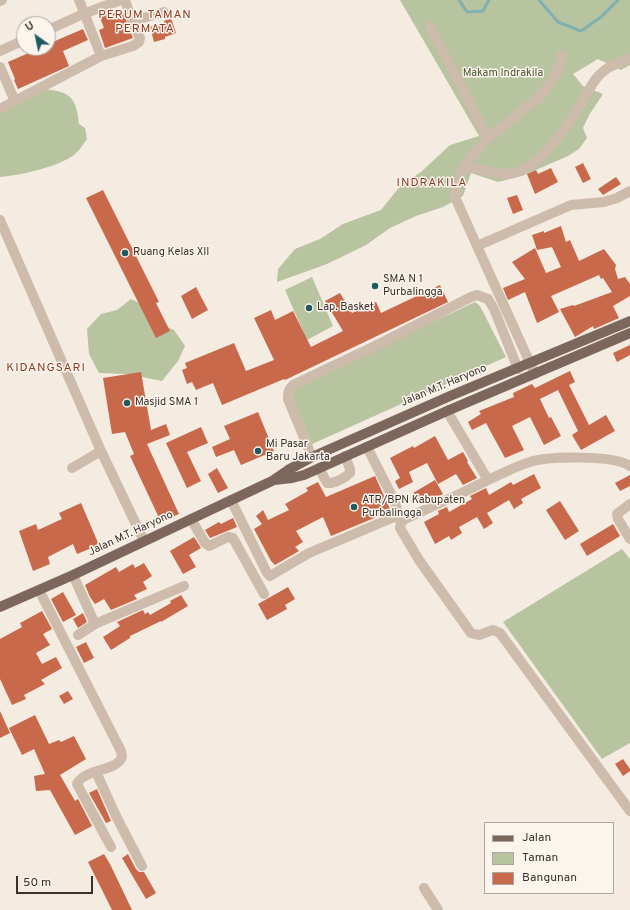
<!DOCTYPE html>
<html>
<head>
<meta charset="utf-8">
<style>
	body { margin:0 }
	#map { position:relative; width:630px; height:910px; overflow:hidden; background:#f4ebe1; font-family:Overpass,sans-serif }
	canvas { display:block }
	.legend { position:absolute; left:484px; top:822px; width:130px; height:72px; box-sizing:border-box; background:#fbf5ee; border:1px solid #aea6a0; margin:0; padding:5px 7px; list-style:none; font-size:12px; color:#3b302b }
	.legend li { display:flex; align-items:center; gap:8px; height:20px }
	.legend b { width:20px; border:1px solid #aea6a0 }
	.north { position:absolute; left:16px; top:16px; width:40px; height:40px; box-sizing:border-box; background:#fbf5ee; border:1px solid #aea6a0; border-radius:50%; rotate:327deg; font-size:11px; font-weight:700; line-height:16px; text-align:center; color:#3b302b }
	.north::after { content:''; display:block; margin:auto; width:14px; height:18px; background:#1f5a5e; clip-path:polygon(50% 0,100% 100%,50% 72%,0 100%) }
	.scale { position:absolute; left:16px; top:876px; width:77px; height:18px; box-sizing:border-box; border:2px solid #3b302b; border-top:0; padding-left:5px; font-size:12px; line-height:14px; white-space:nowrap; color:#3b302b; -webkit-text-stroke:3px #fbf5ee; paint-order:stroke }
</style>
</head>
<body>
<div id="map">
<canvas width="630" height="910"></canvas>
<ul class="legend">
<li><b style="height:5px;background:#7d675c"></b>Jalan</li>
<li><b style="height:11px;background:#b8c4a0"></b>Taman</li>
<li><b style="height:11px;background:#c8694b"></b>Bangunan</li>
</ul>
<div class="north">U</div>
<div class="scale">50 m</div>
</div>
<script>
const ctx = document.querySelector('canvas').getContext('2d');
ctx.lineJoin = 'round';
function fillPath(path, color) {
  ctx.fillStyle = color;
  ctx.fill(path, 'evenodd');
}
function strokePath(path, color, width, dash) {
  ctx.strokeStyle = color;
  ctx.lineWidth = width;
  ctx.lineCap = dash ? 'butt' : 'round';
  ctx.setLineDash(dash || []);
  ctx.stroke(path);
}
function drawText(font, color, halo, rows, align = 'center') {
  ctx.font = font + ' Overpass,sans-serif';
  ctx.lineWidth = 3;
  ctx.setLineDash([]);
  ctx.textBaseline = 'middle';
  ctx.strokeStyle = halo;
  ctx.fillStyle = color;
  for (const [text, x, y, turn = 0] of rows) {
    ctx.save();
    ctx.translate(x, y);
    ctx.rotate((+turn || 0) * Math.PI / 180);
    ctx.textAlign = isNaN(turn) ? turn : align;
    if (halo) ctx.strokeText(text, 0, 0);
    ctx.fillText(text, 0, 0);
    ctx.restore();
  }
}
const green = new Path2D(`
	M400 0H630V65L621 70 598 59 573 74 583 86 603 94 589 115 583 128 587 138 579 149 568 156 522 176 498 182 471 173 463 196 443 207 416 216 390 228 366 245 327 264 277 282 278 269 295 249 320 239 343 224 381 210 401 185 421 172 450 145 479 136Z
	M38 89C53 90 72 90 76 108 78 113 78 118 79 124L85 128 87 139C83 144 80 150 75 154 59 167 21 175 0 177V108Z
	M312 277 333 326 307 340 285 290Z
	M131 299 143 305 153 321 174 330 185 346 178 361 162 381 127 374 99 373 89 354 87 329 101 314 117 310Z
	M475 302 480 306 506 357 312 444 292 396 297 386Z
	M622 549 630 559V743L602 759 503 622Z`);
const stream = new Path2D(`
	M459 0 467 12 483 11 489 0
	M539 0 558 22 581 31 601 17 618 0`);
const building = new Path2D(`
	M122 10 133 38 105 48 99 30 104 28 99 15 106 12 109 15Z
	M171 18 176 33 165 37V39L154 42 150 27 164 23V21Z
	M83 29 88 40 63 51 69 66 18 89 14 80 15 79 8 62 40 48H48V44Z
	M583 163 591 179 583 183 575 167Z
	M551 168 558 182 535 194 527 174 536 170 538 174Z
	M616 177 621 184 603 195 598 189Z
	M103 190 159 302 156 303 170 331 156 338 86 198Z
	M517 195 523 210 513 214 507 198Z
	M561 226 566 242 570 240 579 261 604 249 616 265 615 269 618 279 625 277 630 284V296L613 306 619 318 594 329 593 326 575 337 560 309 573 305 574 306 612 292 603 278 601 279 599 275 551 296 559 312 537 323 525 292 508 300 503 288 525 279 512 262 535 248 546 273 561 267 552 247 537 250 532 235 544 231V233Z
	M440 285 448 302 285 380 284 379 222 405 213 383 196 390 192 382 187 384 182 370 187 368 185 363 234 343 246 371 274 360 254 318 271 310 275 320 293 311 311 347 343 331 325 301 340 293 352 313 376 302 381 313Z
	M196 287 208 310 192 319 181 296Z
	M630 345V355L617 362 613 353Z
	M570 371 575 382 569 385 589 425 606 415 615 431 581 450 572 435 578 431 558 390 540 399 549 418 551 417 561 436 544 445 530 417 512 426 524 450 505 458 486 423 472 430 468 422 481 414 479 411 514 397 513 393 532 384 535 388Z
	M141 372 151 430 166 424 170 435 147 444 179 514 161 522 130 456 134 454 125 432 112 434 103 378Z
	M258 412 274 451 241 465 234 450 216 457 212 447 230 439 224 426Z
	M201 427 208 443 187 452 201 481 187 488 166 443Z
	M435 436 448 460 463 452 468 461 467 462 477 478 463 485 456 474 438 484 427 463 409 472 413 482 399 489 395 481 400 478 390 458 413 446 414 448Z
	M217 468 228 488 218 493 208 474Z
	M534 474 541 488 521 499 523 503 514 509 509 500 487 513 493 523 484 529 477 517 459 527 462 533 451 540 449 536 435 544 424 522 439 514 438 511 447 507 449 512 472 499 470 496 486 488 489 495 511 482 513 485Z
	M630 475V486L620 491 615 483Z
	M375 476 391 511 331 536 323 517 296 531 303 542 295 547 299 551 275 565 271 561 254 529 262 524 256 516 263 510 268 520 289 510 285 504 308 491 306 488 318 482 326 497Z
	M435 480 443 494 431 500 428 495 419 502 413 493Z
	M560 501 579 531 565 540 546 510Z
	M81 503 99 545 77 554 73 544 48 557 50 564 33 571 19 531 36 524 38 530 62 519 59 513Z
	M233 518 237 527 210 538 205 530 219 522 221 524Z
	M613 524 620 536 587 556 580 544Z
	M194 537 201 548 189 555 196 567 183 574 170 551Z
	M144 563 152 576 143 582 147 589 134 595 137 599 111 610 104 599 95 604 90 597 85 585 116 567 119 572 133 564 135 568Z
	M288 587 295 599 285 605 287 609 267 620 258 604Z
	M63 592 76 615 63 622 51 599Z
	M181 595 188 606 161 622V621L130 636V638L111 650 103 637 120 626 117 622 143 610 145 614 148 612 150 615 171 603 170 601Z
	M42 611 52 629 43 634 50 645 36 653 42 664 56 657 62 668 41 680 45 684 24 695 26 699 12 705 0 679V639L22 627 20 623Z
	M83 613 87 622 78 628 73 619Z
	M86 642 94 658 84 663 76 647Z
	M68 691 73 699 64 704 59 696Z
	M0 711 10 733 0 738Z
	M35 715 49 744 59 740 61 742 74 736 86 759 60 775 75 801 78 799 92 826 75 835 50 790 36 791 34 776 45 774 34 749 22 755 9 728Z
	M623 759 630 769V771L623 776 615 764Z
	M97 789 111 821 106 823 89 793Z
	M104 854 110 864 132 910H112L88 862Z
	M128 854 136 869 139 872H144L156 893 146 899 122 858Z`);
const minor = new Path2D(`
	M79 0 101 56
	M0 1 2 0
	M132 21 164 12
	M430 27 488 138
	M48 30 83 14 121 0
	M0 51 24 40
	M562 55 557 73 547 88 539 97 488 138 464 166 459 178 455 197 477 246 571 205 604 202 617 198 630 191
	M0 67 15 101 0 109
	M15 101 101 56 133 46 139 42 140 38 132 21 125 0
	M464 166C476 168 495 174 506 174 541 173 569 122 585 97 591 87 595 77 605 70 613 64 621 62 630 59
	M0 220 101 451 144 541
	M477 246 535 374
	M447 411 488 480 464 492 405 519 401 523 400 528 419 560 471 633 479 635 493 630 500 633 630 811
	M367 447 395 502 400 521
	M312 457 288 399C288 393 288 390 293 385L375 346 471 297 477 295 488 299 494 309 518 369
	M72 468 101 451
	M319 468 327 483C334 484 345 478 350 473V469L345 456
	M488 480C502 474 516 466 530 462 549 456 615 455 630 466
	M231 500 267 573 270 576 309 553 399 515
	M630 504 617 514 618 519 630 539
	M191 519 205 543 209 546 228 537 233 538 264 594
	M73 575 95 624 184 586
	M39 590 121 751 122 757C116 772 85 768 77 784L111 847
	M78 635 95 624
	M96 772 117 818 142 866
	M424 888 438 910`);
const major = new Path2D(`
	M274 480 292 478 304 475 447 411 630 333
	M0 607 73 575 223 504 272 481 288 470 312 457 450 396 630 321`);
const markers = [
	[125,253,4,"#1f5a5e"],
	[375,286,4,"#1f5a5e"],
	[309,308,4,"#1f5a5e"],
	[127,403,4,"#1f5a5e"],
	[258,451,4,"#1f5a5e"],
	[354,507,4,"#1f5a5e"]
];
const parkNames = [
	["Makam Indrakila",503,74]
];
const poiNames = [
	["Ruang Kelas XII",133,253],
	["SMA N 1",383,280],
	["Purbalingga",383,293],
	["Lap. Basket",317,308],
	["Masjid SMA 1",135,403],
	["Mi Pasar",266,445],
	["Baru Jakarta",266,458],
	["ATR/BPN Kabupaten",362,501],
	["Purbalingga",362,514]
];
const streetNames = [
	["Jalan M.T. Haryono",444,386,-23],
	["Jalan M.T. Haryono",131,534,-25]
];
const neighbourhoodNames = [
	["PERUM TAMAN",145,16],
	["PERMATA",145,30],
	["INDRAKILA",432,184],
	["KIDANGSARI",46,369]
];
fillPath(green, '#b8c4a0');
strokePath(stream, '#7fb0b2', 3);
fillPath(building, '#c8694b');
strokePath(minor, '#cdbbac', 10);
strokePath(major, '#7d675c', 10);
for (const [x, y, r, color] of markers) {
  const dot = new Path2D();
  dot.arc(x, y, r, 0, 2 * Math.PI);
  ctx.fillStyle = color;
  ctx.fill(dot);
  strokePath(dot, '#fbf5ee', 1.5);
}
drawText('11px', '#4a5a2e', '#fbf5ee', parkNames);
drawText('11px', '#3b302b', '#fbf5ee', poiNames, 'left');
drawText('11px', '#3b302b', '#fbf5ee', streetNames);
ctx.letterSpacing = '1px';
drawText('12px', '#8c3b22', '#fbf5ee', neighbourhoodNames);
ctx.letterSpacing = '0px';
</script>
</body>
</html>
